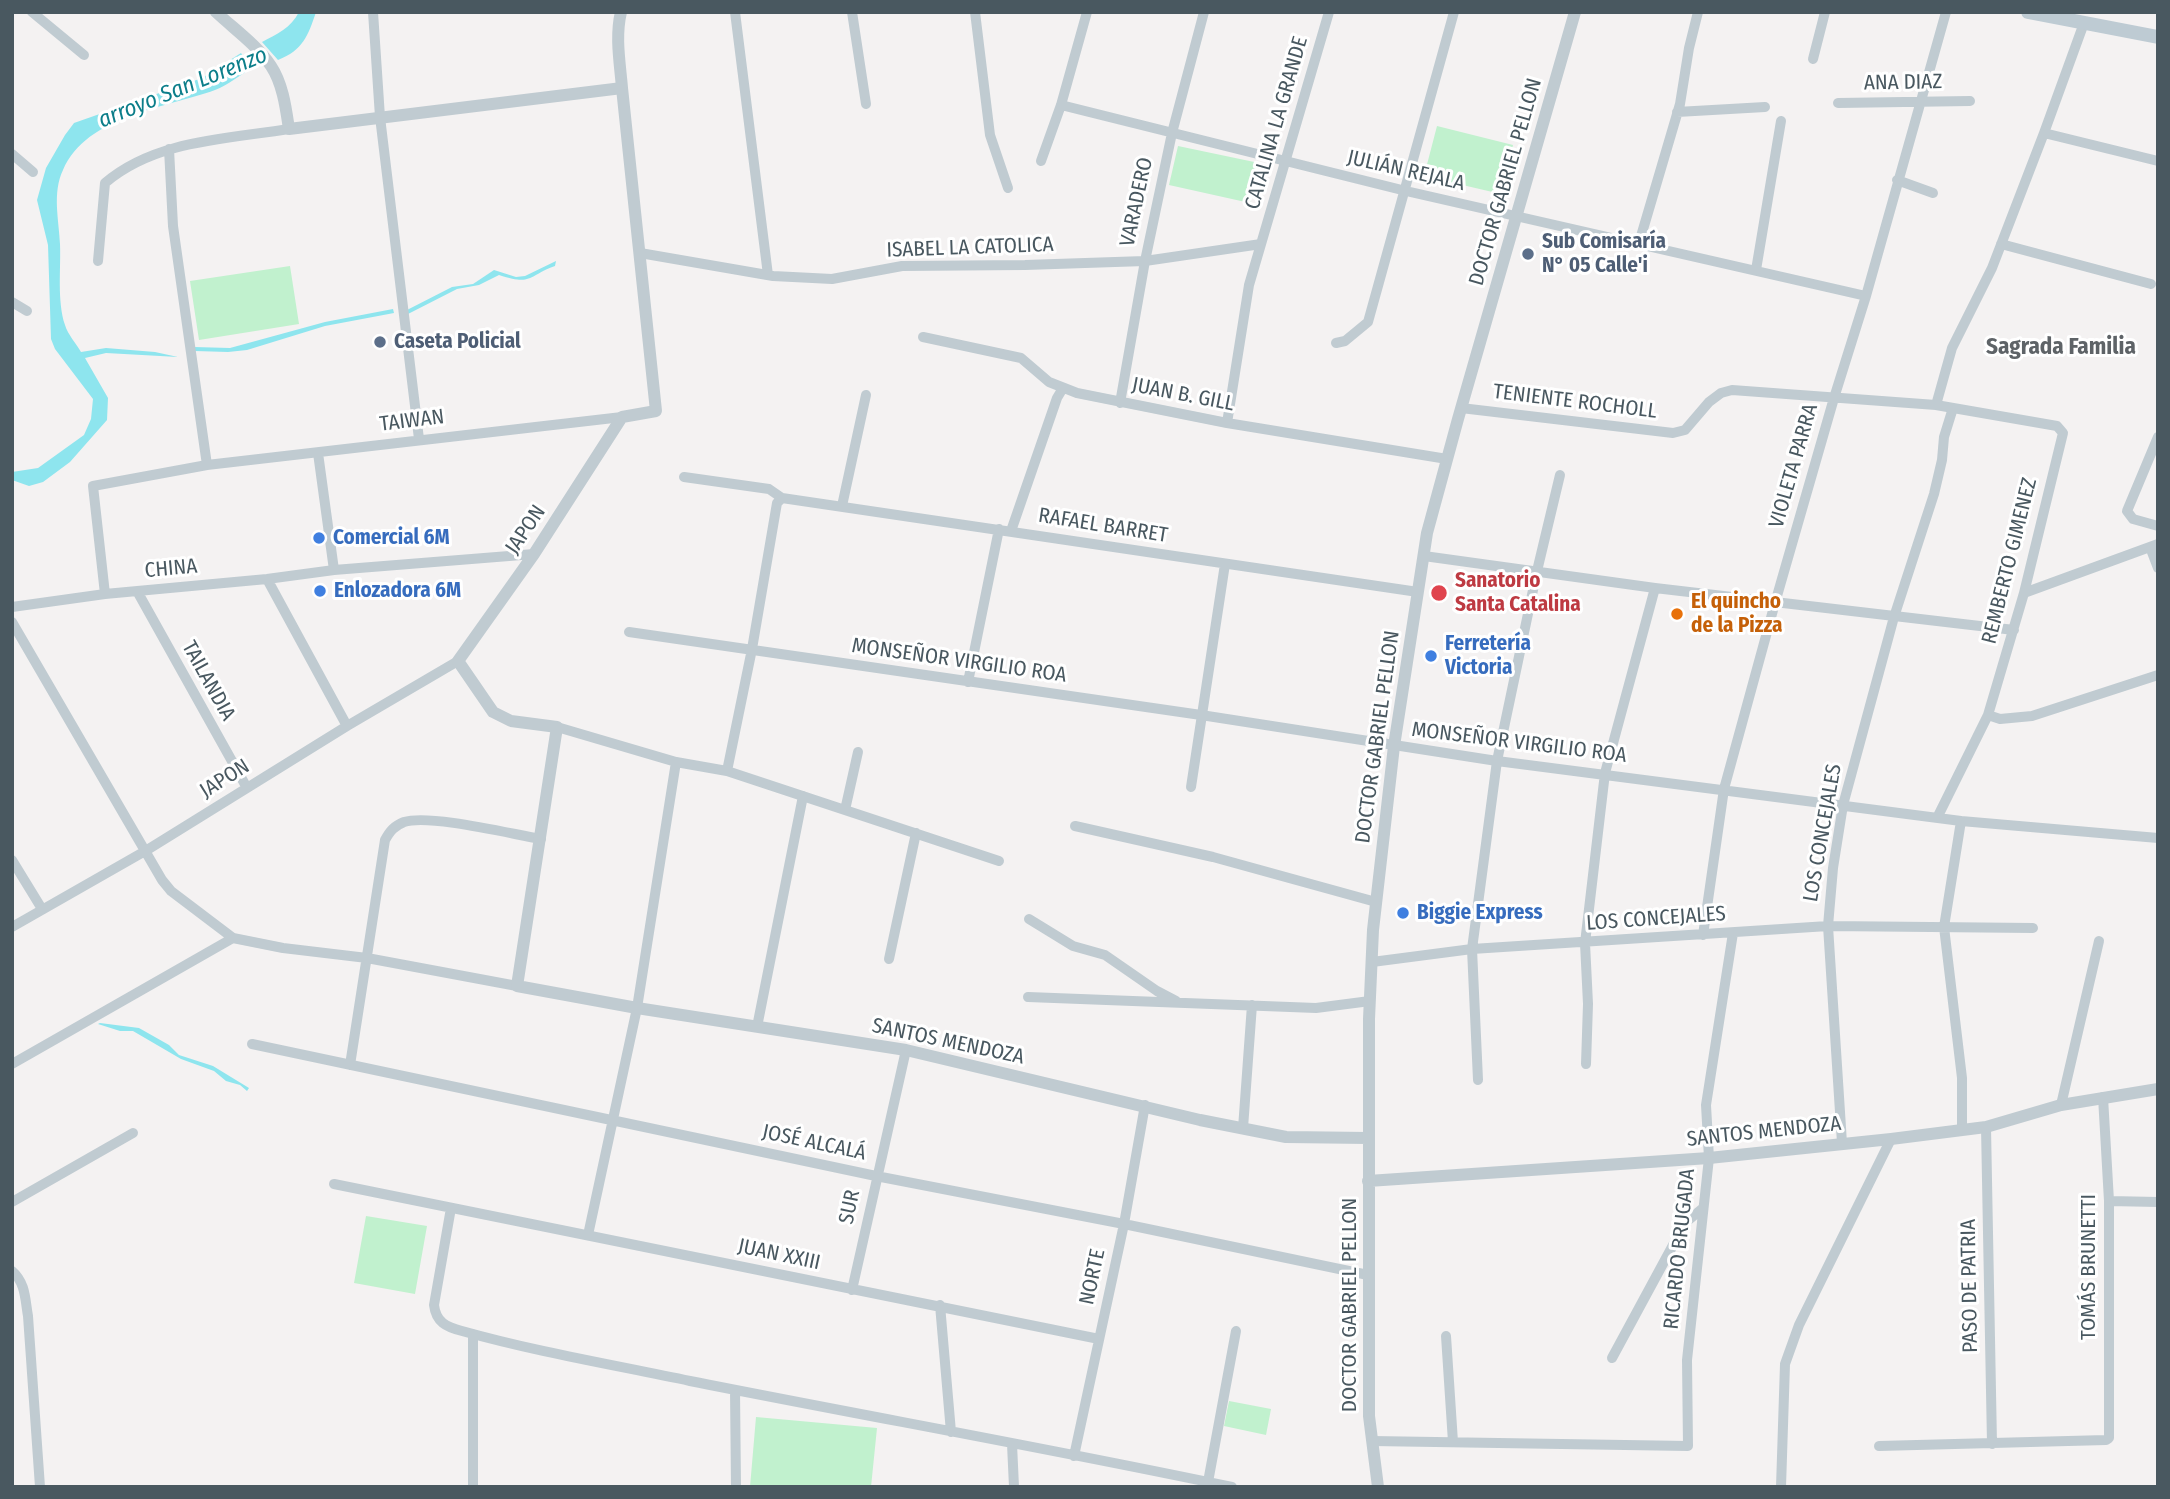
<!DOCTYPE html>
<html>
<head>
<meta charset="utf-8">
<style>
	body { margin:0 }
	#map { position:relative; width:2170px; height:1499px; overflow:hidden; background:#f4f2f2; font-family:"Fira Sans Condensed",sans-serif }
	canvas { display:block }
	.frame { position:absolute; inset:0; border:14px solid #495860; pointer-events:none }
</style>
</head>
<body>
<div id="map">
<canvas width="2170" height="1499"></canvas>
<div class="frame"></div>
</div>
<script>
const ctx = document.querySelector('canvas').getContext('2d');
ctx.lineJoin = 'round';
function fillPath(path, color) {
  ctx.fillStyle = color;
  ctx.fill(path, 'evenodd');
}
function strokePath(path, color, width, dash) {
  ctx.strokeStyle = color;
  ctx.lineWidth = width;
  ctx.lineCap = dash ? 'butt' : 'round';
  ctx.setLineDash(dash || []);
  ctx.stroke(path);
}
function drawText(font, color, halo, rows, align = 'center') {
  ctx.font = font + ' "Fira Sans Condensed",sans-serif';
  ctx.lineWidth = 6;
  ctx.setLineDash([]);
  ctx.textBaseline = 'middle';
  ctx.strokeStyle = halo;
  ctx.fillStyle = color;
  for (const [text, x, y, turn = 0] of rows) {
    ctx.save();
    ctx.translate(x, y);
    ctx.rotate((+turn || 0) * Math.PI / 180);
    ctx.textAlign = isNaN(turn) ? turn : align;
    if (halo) ctx.strokeText(text, 0, 0);
    ctx.fillText(text, 0, 0);
    ctx.restore();
  }
}
const green = new Path2D(`
	M1437 126 1513 145 1501 194 1424 176Z
	M1178 146 1259 163 1250 203 1169 185Z
	M290 266 299 324 199 340 190 281Z
	M366 1216 427 1226 415 1294 354 1283Z
	M1229 1401 1271 1409 1266 1435 1224 1426Z
	M756 1417 877 1428 871 1487H750Z`);
const water = new Path2D(`
	M299 12H316C308 36 303 50 278 60L262 42C277 34 291 28 299 12Z
	M241 53 252 68C240 75 228 85 215 90 166 108 87 115 63 170 52 193 59 220 60 244 61 269 57 301 65 325 68 335 76 343 81 352L106 348 155 352 178 357 106 353 85 358 108 398 107 420 70 462 43 482 29 486 12 480V472L38 468 84 435 91 419 93 399 55 349 51 339 48 245 37 200 46 168 65 135 74 123 202 78Z
	M556 261 555 266C527 276 533 286 499 275L479 285 457 289 408 314 407 310 452 287 473 284 494 270 516 277 525 276Z
	M393 309 394 313 325 326 247 350 228 352 195 351 194 347 230 348 325 322Z
	M100 1023 139 1028 169 1045 179 1055 213 1066 249 1088 247 1091 240 1085 226 1081 214 1071 181 1059 133 1031H120L98 1024Z`);
const stream = new Path2D(`
	M244 64 260 57`);
const minor = new Path2D(`
	M32 12 84 55
	M373 12 380 117 419 439
	M735 12 768 275
	M852 12 866 104
	M975 12 990 135 1008 188
	M1813 59 1825 12
	M1838 103 1970 101
	M1061 105 1406 191 1866 296
	M1677 112 1765 107
	M2044 133 2158 161
	M169 149 173 226 207 465
	M12 154 33 172
	M1041 161 1061 105 1087 12
	M1897 180 1933 193
	M1639 243 1680 104 1689 48 1698 12
	M2001 244 2151 284
	M640 253 773 276 832 279 902 266 1025 265 1145 261 1261 244
	M98 261 105 183C155 140 227 139 289 129
	M1756 270 1781 121
	M12 302 27 311
	M923 337 1021 358 1049 382 1077 393 1227 423 1447 459
	M1336 343 1345 341 1368 322 1454 12
	M1120 403 1145 261 1172 133 1204 12
	M1936 405 1952 348 1992 268 2044 133 2084 23
	M1461 408 1673 433 1685 430 1709 402 1721 393 1732 390 1936 405 2057 426 2063 433 2024 593 1988 715 1937 818
	M1227 423 1249 285 1329 12
	M2158 437 2127 511 2133 519 2158 526
	M318 453 334 570
	M684 477 769 489 782 498 1418 592
	M842 506 866 395
	M1011 531 1057 398 1063 388
	M2150 547 2158 568
	M1424 556 1655 588 2014 630
	M267 579 347 726
	M137 591 247 788
	M2024 593 2158 544
	M105 594 93 486 207 465 622 417
	M12 607 105 594 267 579 334 570 534 554
	M12 622 162 880 171 891 233 938 283 948 367 958 517 986
	M629 632 1201 715 1497 761 1961 821 2158 838
	M968 682 999 529
	M1988 715 2000 719 2032 716 2158 675
	M557 727 676 762 727 771 999 861
	M727 771 752 649 777 503 782 498
	M1191 787 1225 564
	M845 810 858 752
	M1961 821 1944 927 1962 1078V1130
	M1075 826 1213 857 1376 902
	M12 860 42 909
	M1029 919 1073 946 1105 955 1157 991 1176 1001
	M12 927 147 850 347 726 458 661
	M1703 935 1724 789 1775 603 1834 398 1866 296 1946 12
	M889 959 916 833
	M1372 962 1472 949 1828 926 2033 928
	M1028 997 1316 1008 1370 1001
	M757 1027 803 796
	M252 1044 876 1176 1124 1224 1368 1275
	M12 1064 233 938
	M1586 1064 1588 1004 1585 943 1605 773 1655 588
	M350 1065 385 840C390 831 394 826 404 822 430 814 511 834 541 839
	M1478 1080 1472 949 1497 761 1537 571 1560 475
	M2061 1105 2099 941
	M1986 1127 1992 1444
	M1243 1128 1252 1005
	M1842 1143 1828 926 1833 868 1843 805 1894 617 1934 494 1942 460 1944 437 1953 408
	M334 1184 1099 1339
	M2109 1201 2158 1202
	M12 1202 133 1133
	M451 1208 434 1305C436 1322 446 1327 462 1331 537 1352 614 1365 690 1381 871 1417 1052 1449 1232 1487
	M588 1235 637 1008 676 762
	M12 1271C26 1283 25 1300 28 1316L40 1487
	M852 1290 906 1050
	M940 1305 951 1432
	M473 1334V1487
	M1446 1336 1453 1442
	M1612 1358 1685 1223 1703 1208
	M735 1390 736 1487
	M1372 1441 1688 1446 1687 1360 1709 1158 1706 1105 1733 933
	M1012 1444 1014 1487
	M1879 1446 2106 1440 2109 1438V1201L2103 1097
	M1074 1456 1124 1224 1145 1105
	M1208 1482 1236 1331
	M1781 1487 1785 1364 1799 1325 1891 1139`);
const tertiary = new Path2D(`
	M216 12C234 29 257 45 271 66 283 84 286 109 289 129L622 88
	M621 12C615 37 620 63 622 88L656 411 622 417 534 554 458 661 493 712 511 721 557 727 517 986 637 1008 906 1050 1200 1120 1286 1137 1368 1138
	M1368 1181 1709 1158 1891 1139 1986 1127 2061 1105 2158 1089
	M1378 1487 1369 1416V1019L1373 930 1394 746 1427 533 1458 419 1575 12`);
const secondary = new Path2D(`
	M2028 12 2158 37`);
const markers = [
	[1528,254,7,"#5c6f8a"],
	[380,342,7,"#5c6f8a"],
	[319,538,7,"#3f7fe0"],
	[320,591,7,"#3f7fe0"],
	[1439,593,9,"#e0444e"],
	[1677,614,7,"#e8710a"],
	[1431,656,7,"#3f7fe0"],
	[1403,913,7,"#3f7fe0"]
];
const streetNames = [
	["ANA DIAZ",1903,83,-1],
	["CATALINA LA GRANDE",1277,123,-74],
	["JULIÁN REJALA",1406,171,13],
	["DOCTOR GABRIEL PELLON",1506,182,-74],
	["VARADERO",1137,202,-78],
	["ISABEL LA CATOLICA",970,248,-2],
	["JUAN B. GILL",1183,395,11],
	["TENIENTE ROCHOLL",1575,402,7],
	["TAIWAN",412,421,-7],
	["VIOLETA PARRA",1794,466,-74],
	["RAFAEL BARRET",1103,526,9],
	["JAPON",526,530,-56],
	["REMBERTO GIMENEZ",2010,561,-76],
	["CHINA",171,569,-5],
	["MONSEÑOR VIRGILIO ROA",959,661,8],
	["TAILANDIA",208,681,61],
	["DOCTOR GABRIEL PELLON",1378,737,-82],
	["MONSEÑOR VIRGILIO ROA",1519,743,7],
	["JAPON",225,779,-32],
	["LOS CONCEJALES",1823,833,-80],
	["LOS CONCEJALES",1656,919,-4],
	["SANTOS MENDOZA",948,1042,12],
	["SANTOS MENDOZA",1764,1132,-6],
	["JOSÉ ALCALÁ",814,1143,12],
	["SUR",850,1207,-78],
	["RICARDO BRUGADA",1680,1249,-84],
	["JUAN XXIII",779,1255,12],
	["TOMÁS BRUNETTI",2089,1267,-90],
	["NORTE",1093,1277,-78],
	["PASO DE PATRIA",1970,1286,-91],
	["DOCTOR GABRIEL PELLON",1350,1305,-90]
];
const serviceNames = [
	["Sub Comisaría",1542,242],
	["N° 05 Calle'i",1542,266],
	["Caseta Policial",394,342]
];
const shopNames = [
	["Comercial 6M",333,538],
	["Enlozadora 6M",334,591],
	["Ferretería",1445,644],
	["Victoria",1445,668],
	["Biggie Express",1417,913]
];
const healthNames = [
	["Sanatorio",1455,581],
	["Santa Catalina",1455,605]
];
const foodNames = [
	["El quincho",1691,602],
	["de la Pizza",1691,626]
];
const waterNames = [
	["arroyo San Lorenzo",183,88,-22]
];
const neighbourhoodNames = [
	["Sagrada Familia",2061,348]
];
fillPath(green, '#c1f1ce');
fillPath(water, '#8ee5ee');
strokePath(stream, '#8ee5ee', 3.5);
strokePath(minor, '#c0cbd1', 10);
strokePath(tertiary, '#c0cbd1', 12);
strokePath(secondary, '#becbd3', 14);
for (const [x, y, r, color] of markers) {
  const dot = new Path2D();
  dot.arc(x, y, r, 0, 2 * Math.PI);
  ctx.fillStyle = color;
  ctx.fill(dot);
  strokePath(dot, '#fff', 2.5);
}
drawText('21px', '#495860', '#fff', streetNames);
drawText('bold 21px', '#4e5e75', '#fff', serviceNames, 'left');
drawText('bold 21px', '#366cbe', '#fff', shopNames, 'left');
drawText('bold 21px', '#be3a42', '#fff', healthNames, 'left');
drawText('bold 21px', '#c56008', '#fff', foodNames, 'left');
drawText('italic 23px', '#0c7e8a', '#fff', waterNames);
drawText('bold 23px', '#5e6367', '#fff', neighbourhoodNames);
</script>
</body>
</html>
